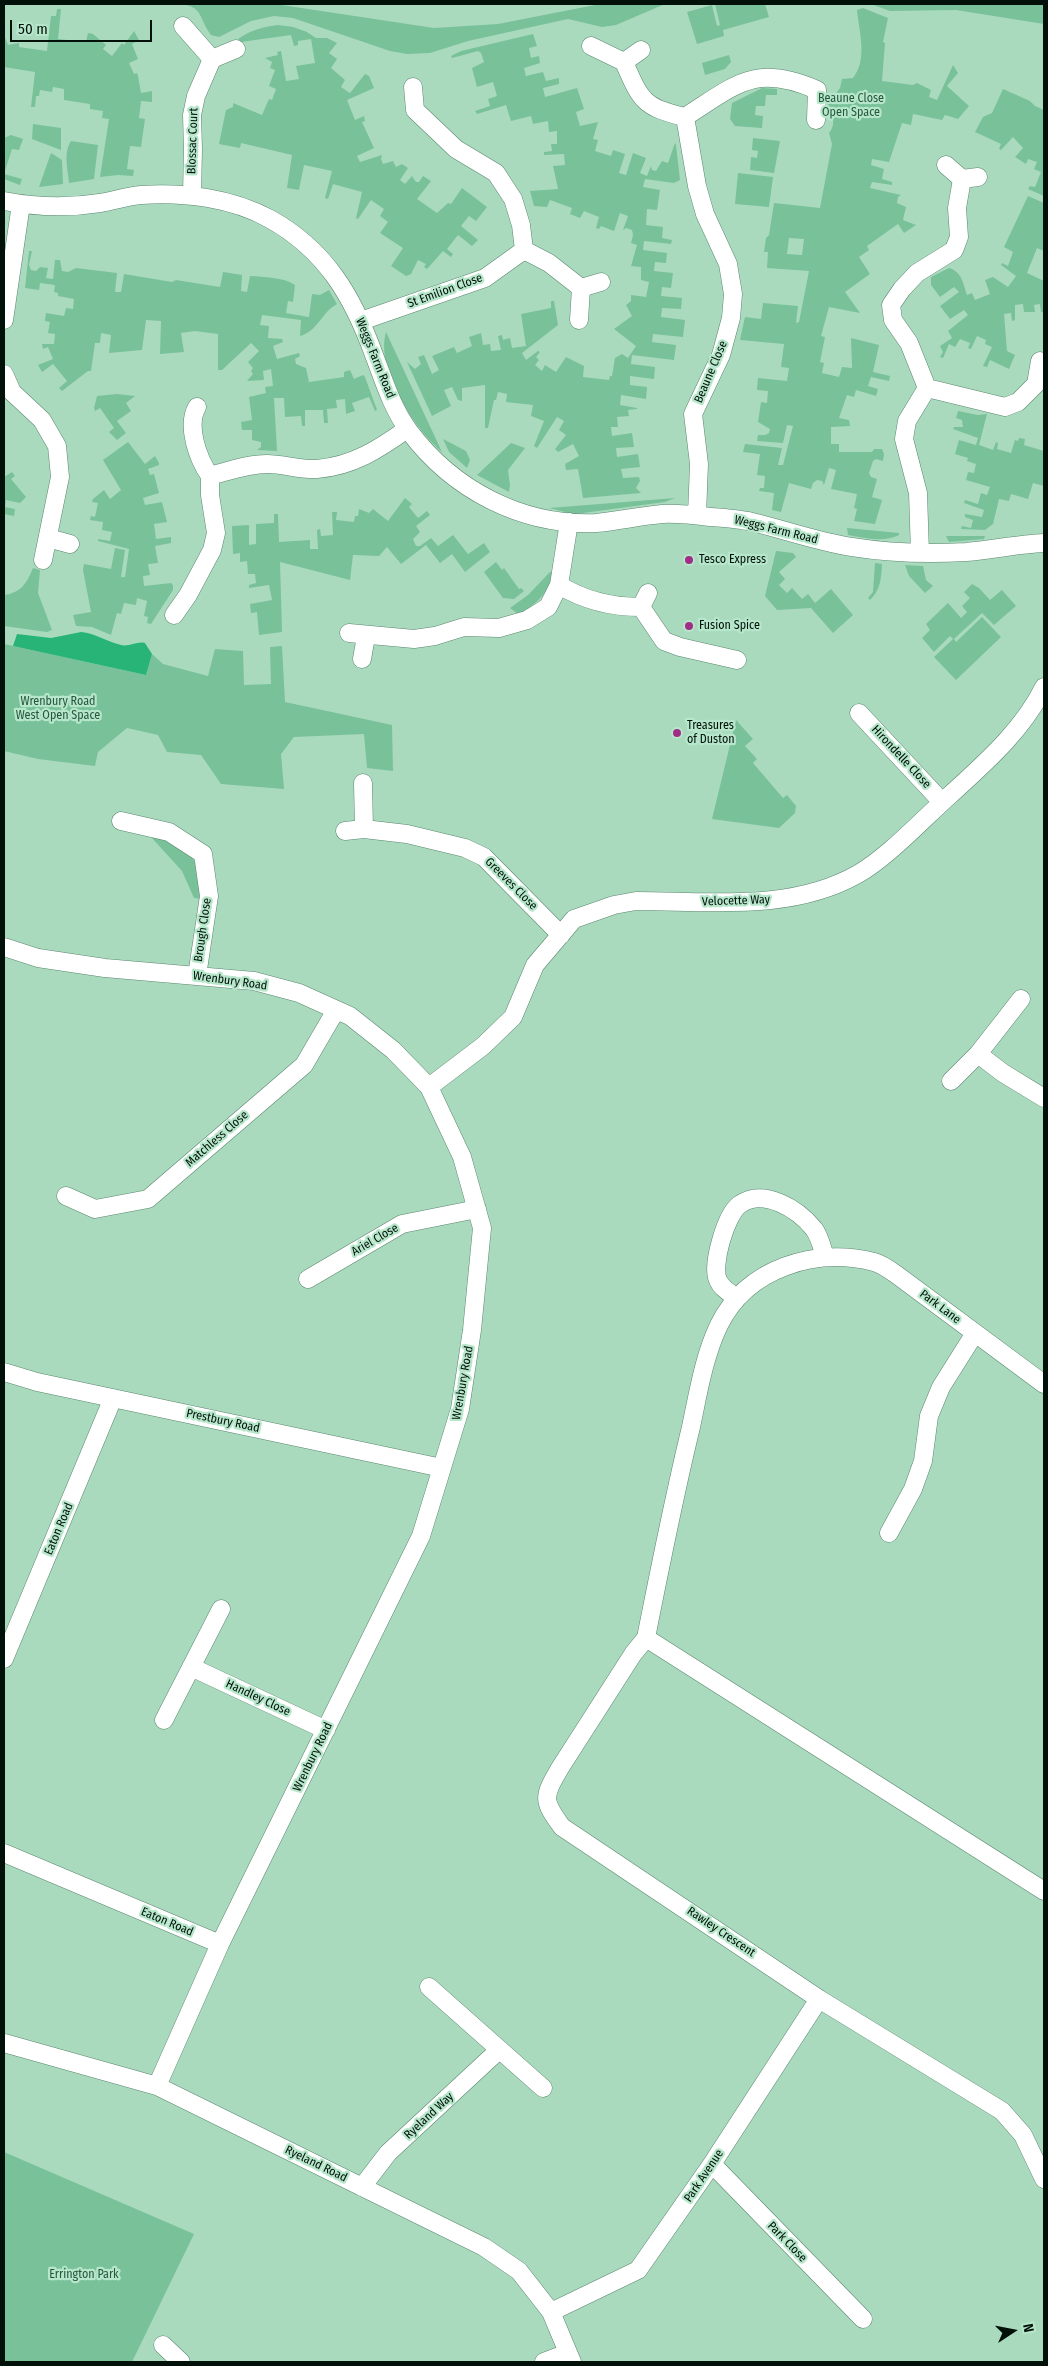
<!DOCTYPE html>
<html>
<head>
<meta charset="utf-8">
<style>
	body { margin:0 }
	#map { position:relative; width:1048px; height:2366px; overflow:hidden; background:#aadabe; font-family:"Fira Sans Condensed",sans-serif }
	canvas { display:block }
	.frame { position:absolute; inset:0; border:5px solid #011008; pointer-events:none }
	.north { position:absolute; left:988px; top:2306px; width:50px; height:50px; -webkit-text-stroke:4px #b7e7cb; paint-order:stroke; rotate:79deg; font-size:14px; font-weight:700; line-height:20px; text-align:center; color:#011008 }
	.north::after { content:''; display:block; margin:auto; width:18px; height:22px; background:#011008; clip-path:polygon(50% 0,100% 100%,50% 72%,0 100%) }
	.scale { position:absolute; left:10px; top:20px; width:142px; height:22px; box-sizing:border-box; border:2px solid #011008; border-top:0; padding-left:6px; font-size:15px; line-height:18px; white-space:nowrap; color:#011008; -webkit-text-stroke:4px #b7e7cb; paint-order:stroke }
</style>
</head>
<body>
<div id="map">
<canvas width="1048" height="2366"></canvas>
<div class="frame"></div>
<div class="north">N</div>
<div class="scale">50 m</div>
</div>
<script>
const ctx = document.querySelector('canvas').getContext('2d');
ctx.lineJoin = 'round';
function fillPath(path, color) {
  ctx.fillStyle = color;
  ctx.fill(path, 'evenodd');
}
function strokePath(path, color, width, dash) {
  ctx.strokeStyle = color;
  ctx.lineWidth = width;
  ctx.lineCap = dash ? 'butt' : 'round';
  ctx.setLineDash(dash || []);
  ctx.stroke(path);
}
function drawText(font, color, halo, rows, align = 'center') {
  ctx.font = font + ' "Fira Sans Condensed",sans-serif';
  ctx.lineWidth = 4.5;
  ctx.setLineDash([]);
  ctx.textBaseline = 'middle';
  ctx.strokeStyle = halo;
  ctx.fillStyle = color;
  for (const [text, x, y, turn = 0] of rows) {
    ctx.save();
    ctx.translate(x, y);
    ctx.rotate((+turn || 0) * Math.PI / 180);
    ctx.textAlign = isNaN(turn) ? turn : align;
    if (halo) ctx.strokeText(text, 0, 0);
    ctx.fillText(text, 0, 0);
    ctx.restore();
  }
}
const green = new Path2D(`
	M177 4H275L434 28 498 24 600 4H665L616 25 602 27 568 19 468 41 430 53 407 54 390 51 293 18 274 16 251 21 219 37 211 35C198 18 204 5 177 4Z
	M715 4H765L769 17 723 30 724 36 697 44 687 12 712 5 717 26 720 25Z
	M871 4H1044V24L956 10 890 11Z
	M863 8 888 18 883 42 885 43 882 81 913 85 917 83 931 90 929 97 937 100 953 65 958 73 947 86 969 106 958 119 945 115 942 120 913 114 911 125 902 123 889 162 872 159 871 165 884 169 882 179 892 182V185L872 182 870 188 901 195 898 197 897 203 906 207 903 220 916 225 904 233 898 224 867 246 869 250 859 257 870 274 845 292 860 313 829 307 821 336 825 337 820 362 824 363 822 373 839 377 842 367 852 368 851 338 879 345 873 372 890 376 889 381 871 377 868 386 878 389 876 396 856 390 854 397 847 395 839 418 849 420 850 426 831 427V444H839V452H872L874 449H882L884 454 883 461 876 459 873 461 869 473 871 477 877 479 872 497 882 500 875 524 854 521 857 509 854 508 857 494 831 489 836 470 829 468 824 485 822 481 817 480 813 483 811 489 789 483 781 512 772 510 774 493 759 491 760 488H764L765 476 757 475 760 454 743 452 745 444 782 448 778 465H783L793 426 787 425 783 443 757 441 758 435H765L769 433 770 429 758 422 761 402 767 403 768 391 757 390 758 378 787 381 789 368 781 367 784 344 740 340 745 317 761 319 763 303 798 306 796 323 799 322 809 271 767 268 768 252H764L766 238 769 235 774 203 820 208 832 144 829 133C837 124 832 114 828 104L840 88 842 79 853 78C868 59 859 32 857 10ZM789 238 804 239 802 255 787 254Z
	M57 9H61L58 39 86 42 88 33 93 34 106 45 103 49 112 56 122 43 124 45 134 31 139 40 132 44 138 59 129 63 134 74 137 73 138 76 141 93 152 91V102L141 101 139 118 145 119 141 147 130 146 127 169 134 170 133 176 118 175 100 177 109 119 102 118 103 111 90 109V104L64 100V89L53 87 52 92 40 90 39 96H36L35 107H31L35 72 4 67V35L8 45 19 43V47L47 51 51 16H56Z
	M278 25 293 27 307 32 316 38H327L337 43 329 53 337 59 331 68 345 80 341 87 350 93 365 74 369 76 374 88 347 100 355 120 364 116 365 121 362 122 374 148 357 156 360 162 382 155 381 159 383 164 393 161 396 167 402 164 408 168 400 180 405 184 412 176 416 182H419L423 176 431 181 417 199 437 213 448 203 451 204 462 188 487 207 476 221 469 216 461 226 478 240 472 246 458 235 447 249 453 254 451 257 443 251 427 269 424 267 426 264 418 260 411 274 406 276 391 266 403 248 380 233 388 222 380 216 384 209 371 200 358 219 356 218 362 192 333 184 328 199 325 198 332 171 304 165 299 190 287 188 292 155 241 143 240 148 219 144 226 110 233 107V103L262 115 269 99 272 100 276 89 269 86 275 70 270 68 272 62 265 58 278 55 277 52 281 51 286 81 299 79 296 66 315 63 311 39 298 41V45L294 46 291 35 241 42 238 39C251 30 262 27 278 25Z
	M533 34 537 46 529 48 531 58 539 56 540 63 524 68 526 76 543 72 546 81 559 78V84L543 88 545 97 577 88 584 109 576 112 580 126 598 122 593 139 598 140 595 151 611 156 613 150 625 154 619 173 626 175 633 153 646 158 640 173 647 176 651 166 652 170 656 171 662 161 668 163 675 143 676 145 680 180 674 183 645 179 643 187 660 190 657 210 647 209 646 225 663 227 662 238 672 240 671 244 644 241 643 250 667 253 666 263 655 262 654 271 673 273 671 288 662 287 661 296 682 298 681 309 662 308 661 317 685 320 683 337 653 334 652 342 676 345 674 360 632 355 631 364 655 367 654 379 630 376V385L647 387 646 399 621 395 620 405 637 408V409L628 410 629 416 617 417 618 427H611L612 436 632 433 634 447 616 448 617 457 638 454 640 467 621 469 623 478 639 477 640 481 636 488 641 493 583 498 578 469 566 470 565 464 579 456 573 444 558 452 555 449 566 435 559 430 564 421 557 417 537 448 534 446 544 421 531 416 533 405 506 402 507 394 498 392 496 400H494L488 428H485V385L462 388V401L458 400 452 387 444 390 451 406 432 416 407 362 415 369 421 364 418 357 424 355 432 374 439 370 432 356 454 347 457 353 472 346 469 337 481 333 483 345 490 344 491 351 501 350 498 336 502 335 503 340 510 338 512 348 526 346 521 314 551 308V301H554L558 325 522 353 526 360 538 351 540 352 536 357 539 360 535 365 542 371 545 365 556 372 566 357 584 366 583 377 609 380 610 376H612L615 358 622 354 628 358 636 346 614 329 632 316 626 305 631 301V295L646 297 649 282 641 280V267L631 266 637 245 631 243 633 235 632 230 626 228 623 230 628 216 620 213 614 231 601 226 599 229 596 228 599 217 584 211 580 218 570 214 572 208 550 200 547 207 534 206 530 191 558 189 553 166 565 165 564 154 544 155V152L552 151 551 144H557V131L549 132 548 121 533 124 531 116 511 121 506 105 477 114 475 111 490 106 488 99 497 96 493 82 477 87 472 68 484 62 481 53 478 51 452 58 451 56 461 51Z
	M729 55 731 62 725 69 705 75 702 63Z
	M762 88 777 89V95H766L765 106H756L755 115 763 116 762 128 735 126 730 119 732 103Z
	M1003 89 1030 101 1035 106 1044 110V196L1028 189 1030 186 1035 187 1041 172 1034 169 1037 162 1028 159 1026 164 1015 157 1023 148 1013 137 1001 150 999 149 1001 144 975 132 983 117 992 113Z
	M33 124 61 128V150L32 139Z
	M11 135 23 139 19 150 12 149 4 174 22 179 20 185 4 179V138Z
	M753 138 780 141 774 173 750 170 751 157 757 158 758 151 752 150Z
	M71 141 98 145 94 179 69 183C68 169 63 153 71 141Z
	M51 153 62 160 63 184 39 187Z
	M738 173 773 177 769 207 735 204Z
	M1028 196 1044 203V251L1037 248 1027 273 1044 281V312H1041L1040 304 1034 305 1035 312H1024L1023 304 1015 305V320L1012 321 1011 313 1004 314 1007 351 1015 355 1009 369 990 360 987 367 983 366 992 347 985 344 986 340 977 336 971 349 968 348 970 343 960 339 955 347 949 344 943 358 940 357 943 352 940 346 952 338 948 331 968 315 964 310 950 319 940 306 959 292 954 287 940 297 931 285V277L949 268C962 272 963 283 967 295L972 293 975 300 990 294 985 280 993 277 1008 287 1016 276 1001 265 1002 263 1008 266 1013 252 1004 247Z
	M29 251H32L29 265 31 270 36 271 40 267 48 268 46 278 53 279 55 260H60L62 271 68 272 76 268 117 273 115 292H121L124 274 172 282 176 280 220 287 223 272 242 275 241 291 247 292 250 276C264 277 283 277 295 285L293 302 288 301 286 313 309 317 312 294 320 295 329 290 337 304C321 313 318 331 300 336L301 320 262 315 260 325 269 326 268 338 282 339 283 342 273 346 277 359 299 353 300 356 295 359 296 364 306 368 309 382 344 377V372L350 370 354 379 363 375 365 377 377 410 375 411 369 397 352 403 355 411 346 414 345 399 336 400 337 408 327 409 328 423H324L323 410H305V426H302L301 416 285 417 284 398H274L277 451 257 450 261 447V442L252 440V430H242L241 422 252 420 249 397 266 393 265 387 273 386 271 369 263 371 264 380 247 381 253 374 251 371 253 368 248 362 259 351 251 343 222 370H218V334L195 331 181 333 184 352 160 354 161 321 146 320 142 350 109 353 111 335 101 333 100 343H95L91 371H88L62 391 59 388 67 381 53 364 42 372 38 365 53 359 48 347 43 349 42 344H54L55 334 48 333 50 322 45 321 46 313 64 316 66 308 73 309 74 299 58 296V293L54 292 55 285 40 283 39 290 25 288Z
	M386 332 442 452C414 428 375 369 386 332Z
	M117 394 135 396 126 403 131 411 117 421 126 433 117 440 109 432 114 428 100 408 95 411 94 408 97 396Z
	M958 411 978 415 987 414 979 445 993 450 996 442 998 443 997 449 1011 453 1015 440 1018 441 1019 438 1025 439 1024 445 1044 451V486L1033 483 1028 499 1011 494 1009 501 999 499 993 524 985 530 961 529 962 526 971 528 973 520 965 517V514L982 517 984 510 964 503 965 500 978 504 981 493 987 495 990 487 966 480 968 472 974 473 976 464 967 461 968 458 955 454 959 440 976 445 978 438 953 429 954 427H963L962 420 956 418Z
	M443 439 466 451 470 460 467 468 449 452Z
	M128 442 145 464 155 456 159 463V465L148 469 150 475 154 474 159 493 143 498 145 505 162 502 167 522 154 524 156 539 171 537V543L155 546 158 563 148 564 150 575 143 576 144 586 171 583 173 585V590L151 624 147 623 148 617 144 616 147 601 137 598 136 605 124 603 121 614 117 613 111 635 92 627 76 626 73 615 91 612 83 570 84 564 111 569 115 548 125 550 121 577H125L129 549 98 541V539L110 541 112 532 102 530 103 522 90 520 91 516 95 517 98 503 92 502 93 499 104 490 110 499 121 490 103 460Z
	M511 443 525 448 508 470 510 485 509 492 477 475Z
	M12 472 15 476 11 479 26 497 20 503 6 500 5 507 15 509 14 516 4 514V477Z
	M405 498 412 504 409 507 418 518 427 511 430 515 416 526 420 532 413 539 416 546H420L431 538 438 546 453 535 468 554 484 543 490 552 465 572 452 554 440 563 426 545 401 564 387 547 379 556 353 555 350 580 280 562 282 632 259 635 257 612 251 613 250 604 272 600 269 585 249 588V585L256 583 255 574H248L247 561 240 562V553L233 554 232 526 249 525V545L256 544V524L274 523V514H278L279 542 310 540V549H318L317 530 320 529 321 536 333 535 332 512H337L336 520 354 522 355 516H358L359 509 369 513 373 509 388 521Z
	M675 498 665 502 583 513H569L549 508Z
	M847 528 899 533V535C883 543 866 538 848 535Z
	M946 536H985L984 539 949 542Z
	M776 551 793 553 796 557 779 572 785 579 779 585 787 593 792 588 802 599 808 594 815 603 831 589 853 615 833 633 811 608 777 610 765 596Z
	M496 562 502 570 504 568 519 589 521 588 524 591 514 599 503 598 484 572Z
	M875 563 882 564C881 579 881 589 870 600L868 598 873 592Z
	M905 565 923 566 926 580 933 586 925 593 909 576Z
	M33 568 40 570 38 593 52 630 47 632 4 626V595C21 593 27 583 33 568Z
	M550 572H554C549 592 537 603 521 614H518L510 608 528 595Z
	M972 584 979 588 990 600 1002 590 1016 606 994 625 982 613 954 639 956 642 982 617 1001 637 956 680 934 657 953 639 950 636 934 652 922 638 930 630 926 624 948 603 961 618 967 612 962 606 970 598 964 592Z
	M4 644 146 675 152 654 163 664 208 676 215 649 243 651 244 685 271 684 270 647 282 646 285 702 392 725 393 771 367 768 364 734 294 737 281 754 284 789 221 784 201 755 167 752 158 735 127 728 98 752 95 766 38 759 4 751Z
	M736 720 753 739 745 746 757 759 753 763 783 798 787 795 796 806 795 813 779 828 712 819Z
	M151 837C190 841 202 862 200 899L194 898 182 871Z
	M4 2152 194 2234 132 2362H4Z`);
const forest = new Path2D(`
	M81 632C95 633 107 642 121 645 129 647 137 641 145 643L152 654 146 675 13 646 17 634 51 638Z`);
const street = new Path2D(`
	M183 26 212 59 196 96 192 115 193 149 192 195
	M591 46 624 62C641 101 643 107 685 117L697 186 705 214 728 264 733 294 731 318 721 355 693 414 699 464 697 515
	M212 59 236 49
	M624 62 641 50
	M685 117C737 84 755 63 817 90L816 120
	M946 165 962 179 978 177
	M4 201C35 207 69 208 100 203 114 201 127 196 141 195 184 192 232 198 270 219 326 250 353 297 374 355 384 381 392 408 409 431 453 490 522 526 596 523 618 521 640 516 662 514 678 513 694 515 710 517 724 518 739 519 752 522 786 530 818 542 852 547 889 553 929 554 966 552 992 550 1018 544 1044 543
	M524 250 549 263 581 288 601 282
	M4 320 21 204
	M579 320 581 288
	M361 321 485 278 524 250 521 225 513 199 496 173 456 149 415 110 413 87
	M4 374 12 392 42 420 57 446 60 477 43 560
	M927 388 909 343 893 320 891 305 902 289 917 273 954 250 959 237 957 208 962 179
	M927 388 1005 407 1018 402 1036 384 1040 361
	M197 407C186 426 198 459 210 476
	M48 538 70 544
	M920 553 918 493 904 439 907 421 927 388
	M559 585C585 601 611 607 641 607L664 641 680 647 737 660
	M641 607 648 593
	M174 615 188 595 212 550 216 533 210 495V476C229 471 248 464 267 464 284 464 300 470 317 469 353 466 379 449 407 429
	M349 633 414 639 435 636 464 627 499 628 527 620 548 607 559 585 569 522
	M362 659 366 636
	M859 713 942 802
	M363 783 364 829
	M121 821 169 832 203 854 209 896 197 976
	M345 831 364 829 407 834 465 848 484 857 561 935
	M4 947 38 958 105 968 254 981 299 993 350 1016 393 1050 429 1087 462 1157 482 1228 472 1330 460 1409 421 1536 220 1944 157 2086
	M978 1054 1003 1073 1044 1098
	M951 1081 978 1054 1021 999
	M429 1087 483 1046 513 1017 535 965 574 919 614 905 636 901C710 901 791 912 858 874 888 857 924 818 950 795 985 763 1023 730 1044 687
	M66 1196 95 1209 148 1199 304 1065 336 1010
	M308 1279 402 1224 477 1209
	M737 1298C730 1293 721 1288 718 1280 711 1265 726 1215 739 1205 763 1187 798 1209 814 1229 820 1237 822 1248 825 1257
	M4 1372 37 1382 442 1468
	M889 1533 913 1489 923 1461 929 1416 941 1387 975 1333
	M646 1638C660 1567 674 1497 691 1427 698 1394 704 1356 719 1325 747 1268 815 1247 874 1262 882 1264 890 1270 897 1275L1044 1384
	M4 1659 113 1398
	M191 1667 326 1730
	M164 1720 221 1609
	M4 1853 220 1944
	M1044 1891 646 1638 633 1654 560 1768C543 1797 542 1800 562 1827L819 1999 1002 2111 1023 2135 1044 2179
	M429 1987 543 2088
	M4 2043 157 2086 484 2247 519 2271 551 2312 572 2362
	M712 2164 863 2319
	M362 2187 388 2153 499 2050
	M551 2312 638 2270 712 2164 819 1999
	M163 2345 181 2362
	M544 2362 568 2353`);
const markers = [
	[689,560,5,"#a22d87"],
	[689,626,5,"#a22d87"],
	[677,733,5,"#a22d87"]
];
const parkNames = [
	["Beaune Close",851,99],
	["Open Space",851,113],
	["Wrenbury Road",58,702],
	["West Open Space",58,716],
	["Errington Park",84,2275]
];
const streetNames = [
	["Blossac Court",193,141,-88],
	["St Emilion Close",445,291,-20],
	["Weggs Farm Road",375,358,68],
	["Beaune Close",711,372,-67],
	["Weggs Farm Road",776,530,14],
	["Hirondelle Close",901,757,47],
	["Greeves Close",511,884,45],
	["Velocette Way",736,901,-2],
	["Brough Close",203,930,-82],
	["Wrenbury Road",230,981,8],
	["Matchless Close",217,1139,-41],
	["Ariel Close",375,1240,-30],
	["Park Lane",940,1307,37],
	["Wrenbury Road",463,1383,-80],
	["Prestbury Road",223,1421,12],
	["Eaton Road",59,1529,-67],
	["Handley Close",258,1698,25],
	["Wrenbury Road",313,1757,-64],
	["Eaton Road",167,1922,23],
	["Rawley Crescent",721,1932,34],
	["Ryeland Way",429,2116,-43],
	["Ryeland Road",316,2164,26],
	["Park Avenue",704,2176,-56],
	["Park Close",787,2242,46]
];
const poiNames = [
	["Tesco Express",699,560],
	["Fusion Spice",699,626],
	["Treasures",687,726],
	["of Duston",687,740]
];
fillPath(green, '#79c199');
fillPath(forest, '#28b477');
strokePath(street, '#5a876e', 19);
strokePath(street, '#fff', 18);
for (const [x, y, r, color] of markers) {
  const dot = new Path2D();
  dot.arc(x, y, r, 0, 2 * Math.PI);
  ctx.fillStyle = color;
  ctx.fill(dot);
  strokePath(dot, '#b7e7cb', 2);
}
drawText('12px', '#24573d', '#b7e7cb', parkNames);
drawText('12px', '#011008', '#b7e7cb', streetNames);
drawText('12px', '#011008', '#b7e7cb', poiNames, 'left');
</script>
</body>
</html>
